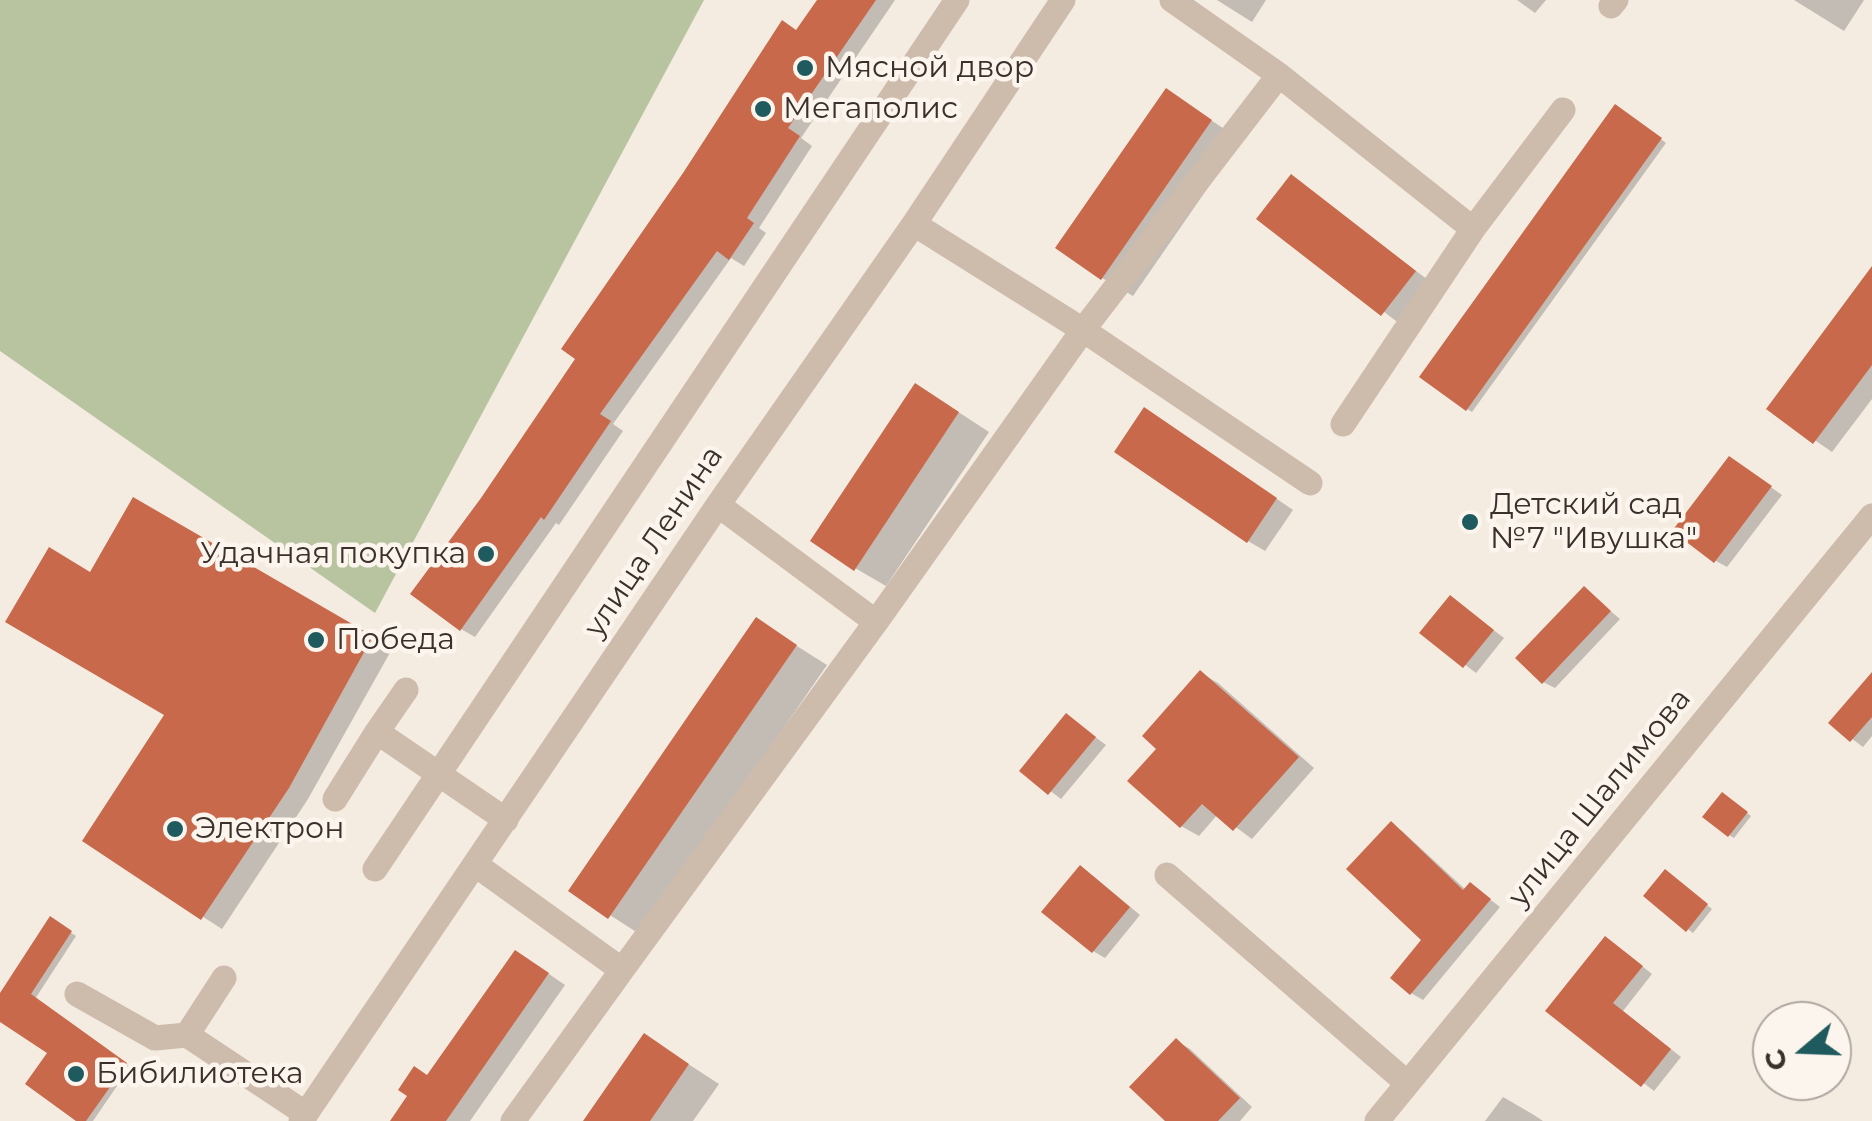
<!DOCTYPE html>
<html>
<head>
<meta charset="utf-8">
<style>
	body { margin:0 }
	#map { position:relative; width:1872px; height:1121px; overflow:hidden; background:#f4ebe1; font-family:Montserrat,sans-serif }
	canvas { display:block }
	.north { position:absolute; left:1752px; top:1001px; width:100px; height:100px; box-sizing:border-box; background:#fbf5ee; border:2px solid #aea6a0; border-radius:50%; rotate:251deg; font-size:28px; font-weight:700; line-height:40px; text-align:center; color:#3b302b }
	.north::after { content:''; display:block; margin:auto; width:35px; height:45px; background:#1f5a5e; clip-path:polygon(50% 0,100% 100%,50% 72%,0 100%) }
</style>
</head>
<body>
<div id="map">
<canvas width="1872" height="1121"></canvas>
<div class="north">С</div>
</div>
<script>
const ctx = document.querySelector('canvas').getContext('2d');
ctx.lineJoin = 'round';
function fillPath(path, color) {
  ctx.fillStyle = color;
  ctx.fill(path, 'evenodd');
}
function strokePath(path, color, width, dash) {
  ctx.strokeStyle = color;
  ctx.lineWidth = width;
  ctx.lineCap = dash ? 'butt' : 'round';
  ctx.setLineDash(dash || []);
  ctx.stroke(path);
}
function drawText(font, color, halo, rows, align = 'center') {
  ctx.font = font + ' Montserrat,sans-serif';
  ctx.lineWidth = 9;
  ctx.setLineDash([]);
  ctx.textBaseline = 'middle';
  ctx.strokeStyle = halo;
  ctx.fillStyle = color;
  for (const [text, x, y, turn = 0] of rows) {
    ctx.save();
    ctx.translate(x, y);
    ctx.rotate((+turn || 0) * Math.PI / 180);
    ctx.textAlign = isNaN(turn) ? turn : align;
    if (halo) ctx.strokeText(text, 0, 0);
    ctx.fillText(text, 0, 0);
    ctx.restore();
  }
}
const green = new Path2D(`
	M0 0H704L375 613 0 351Z`);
const shadow = new Path2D(`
	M820 0H895L801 138 812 146 759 228 766 233 744 266 731 258 613 424 623 431 559 525 556 523 475 637 461 629 483 500Z
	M1217 0H1266L1252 22Z
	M1517 0H1546L1535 13Z
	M1794 0H1864L1844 31Z
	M1167 91 1241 140 1133 296 1102 278Z
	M1621 110 1666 143 1472 412 1467 409Z
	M1292 177 1432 283 1400 324 1260 218Z
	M1872 283V399L1832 452 1770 409Z
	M946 404 989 432 886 586 855 568Z
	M1162 420 1293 510 1265 551 1248 541Z
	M1741 466 1782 495 1727 567 1716 561Z
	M134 501 392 649 308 799 222 929 85 841 167 714 91 575Z
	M1584 589 1620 619 1555 688 1543 682Z
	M1451 598 1504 638 1476 673 1423 633Z
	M757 621 827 665 641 935 571 890Z
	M1201 673 1218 683 1314 768 1252 839 1218 814 1199 836 1181 826 1159 748Z
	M1872 689V736L1863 747 1831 723Z
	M1067 716 1106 745 1061 799 1023 770Z
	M1727 798 1751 816 1734 838 1729 835Z
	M1391 824 1402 831 1466 890 1471 885 1500 907 1423 1000 1411 993 1425 940Z
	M1092 875 1140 915 1105 958 1093 951Z
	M1670 875 1712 909 1693 933 1646 896Z
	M51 920 76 936 35 999 130 1067 93 1121H81L50 1052 0 1019V998Z
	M1617 946 1652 974 1623 1011 1681 1057 1654 1091 1549 1010Z
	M533 963 565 985 470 1121H393Z
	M645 1036 719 1084 693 1121H586Z
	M1176 1041 1190 1049 1252 1107 1240 1121H1166Z
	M1503 1097 1534 1115 1543 1121H1485Z`);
const building = new Path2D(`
	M817 0H876L788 128 800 136 747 218 754 223 729 260 717 251 600 414 611 421 544 520 541 517 460 631 410 594 481 498 575 359 561 349 683 173 782 20 796 30Z
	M1166 88 1212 120 1101 280 1055 248Z
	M1615 104 1662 138 1466 411 1419 377Z
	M1291 174 1416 271 1381 316 1256 219Z
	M1872 266V365L1813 444 1766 409Z
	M915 383 959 412 854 571 810 541Z
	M1144 407 1277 498 1247 543 1114 452Z
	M1729 456 1772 486 1714 563 1672 531Z
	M133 497 373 636 289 788 201 920 82 841 164 715 5 622 49 547 90 572Z
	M1584 586 1611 611 1542 684 1515 658Z
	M1450 595 1494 630 1463 668 1419 633Z
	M756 617 797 645 608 919 568 891Z
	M1200 670 1299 757 1233 831 1202 804 1180 828 1127 781 1156 749 1142 736Z
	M1872 672V717L1850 742 1828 723Z
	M1066 713 1096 737 1048 795 1019 771Z
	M1722 792 1748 812 1728 837 1702 817Z
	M1391 821 1463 890 1470 882 1491 899 1410 995 1390 978 1421 940 1346 869Z
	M1080 865 1130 907 1092 953 1041 912Z
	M1665 869 1708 904 1686 932 1643 896Z
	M50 916 72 931 31 994 127 1063 86 1121H76L25 1084 47 1053 0 1022V993Z
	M1605 936 1643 966 1613 1003 1671 1049 1641 1087 1545 1011Z
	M515 950 549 973 446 1121H390L407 1096 398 1090 414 1066 427 1075Z
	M644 1033 689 1064 650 1121H583Z
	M1176 1038 1240 1098 1218 1121H1165L1129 1087Z`);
const minor = new Path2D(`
	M1611 6 1616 0
	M1279 75 1473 229 1343 424
	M914 224 1083 330 1310 483
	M1473 229 1563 110
	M876 622 1083 330 1279 75 1172 0
	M406 690 377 732 506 820
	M335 799 377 732
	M476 865 622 970 876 622 718 505
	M375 869 957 0
	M1167 875 1407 1083
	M224 978 187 1035 306 1114
	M77 994 155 1038 187 1035
	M301 1121 718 505 914 224 1063 0
	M513 1121 622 970
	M1377 1121 1872 516`);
const markers = [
	[805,68,10,"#1f5a5e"],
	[763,109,10,"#1f5a5e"],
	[1470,522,10,"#1f5a5e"],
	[486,554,10,"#1f5a5e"],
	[316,640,10,"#1f5a5e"],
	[175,829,10,"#1f5a5e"],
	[76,1074,10,"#1f5a5e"]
];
const poiNames = [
	["Мясной двор",825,68],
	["Мегаполис",783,109],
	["Детский сад",1490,505],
	["№7 \"Ивушка\"",1490,539],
	["Удачная покупка",466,554,"right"],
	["Победа",336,640],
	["Электрон",195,829],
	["Бибилиотека",96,1074]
];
const streetNames = [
	["улица Ленина",654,542,-56],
	["улица Шалимова",1600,798,-51]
];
fillPath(green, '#b8c4a0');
fillPath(shadow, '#0003');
fillPath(building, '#c8694b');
strokePath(minor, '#cdbbac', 25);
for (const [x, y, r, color] of markers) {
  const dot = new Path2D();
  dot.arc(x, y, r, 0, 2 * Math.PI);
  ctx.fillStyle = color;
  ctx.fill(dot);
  strokePath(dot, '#fbf5ee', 4);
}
drawText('30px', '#3b302b', '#fbf5ee', poiNames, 'left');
drawText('30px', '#3b302b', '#fbf5ee', streetNames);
</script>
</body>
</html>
